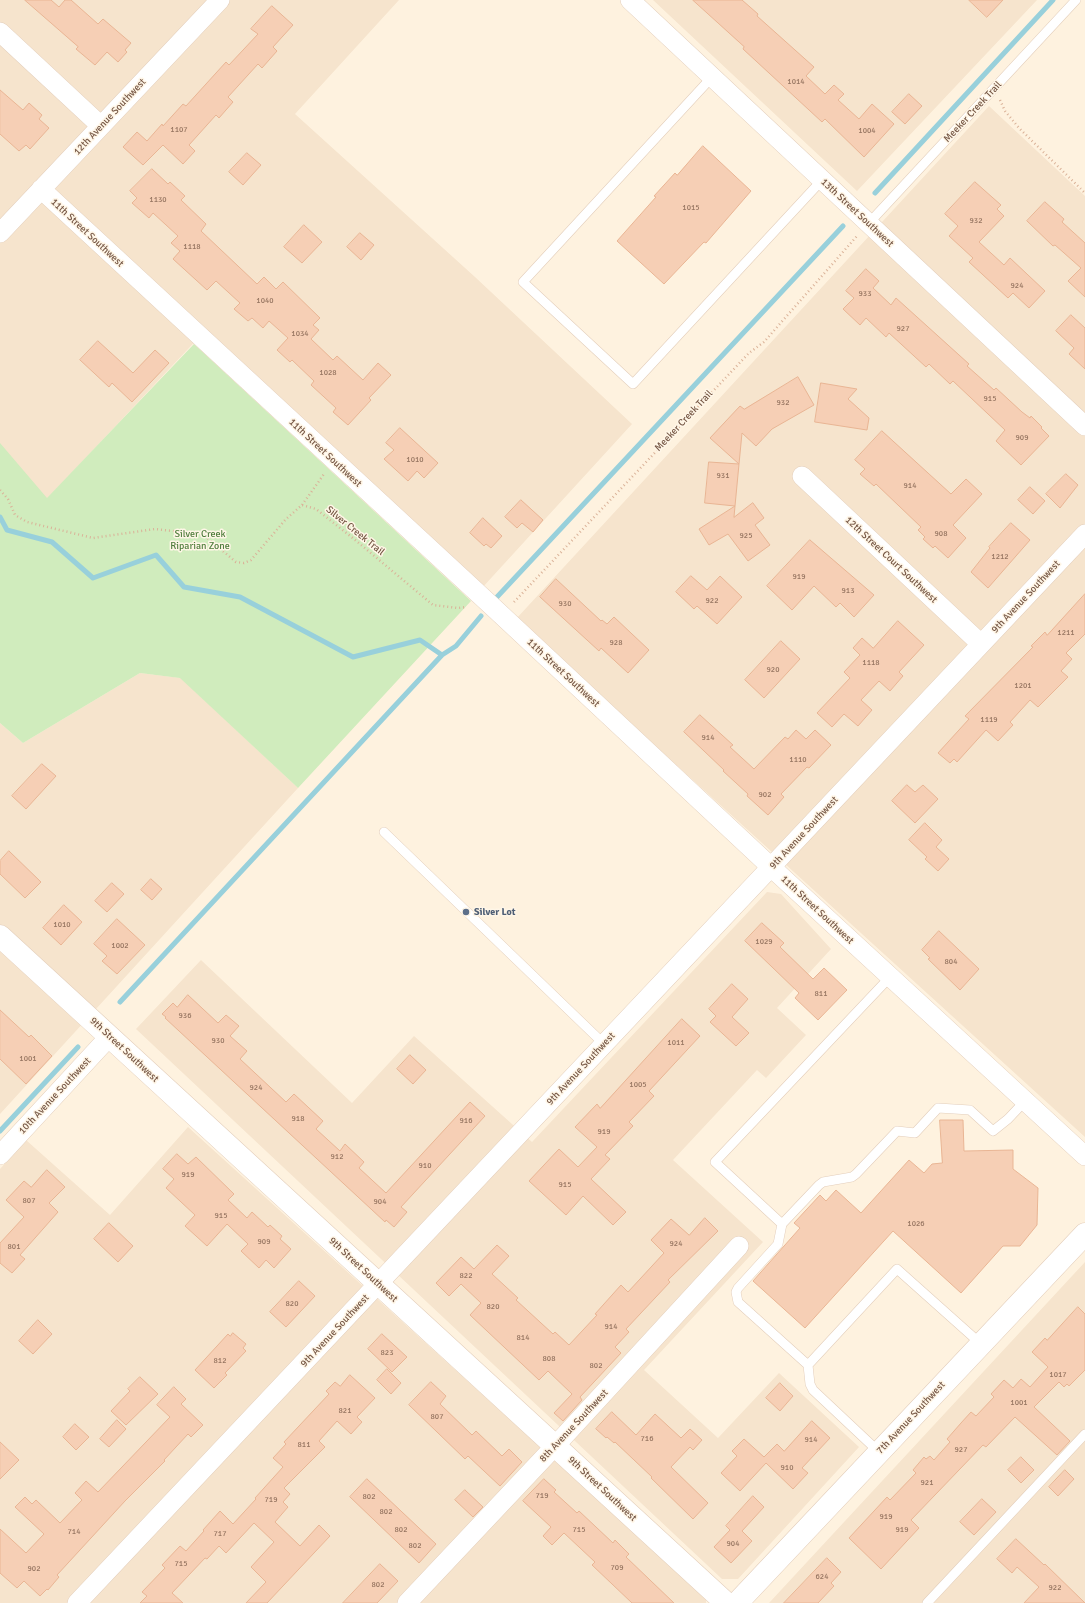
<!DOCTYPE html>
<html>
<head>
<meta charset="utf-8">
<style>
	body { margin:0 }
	canvas { display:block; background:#fef2df }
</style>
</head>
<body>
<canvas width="1085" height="1603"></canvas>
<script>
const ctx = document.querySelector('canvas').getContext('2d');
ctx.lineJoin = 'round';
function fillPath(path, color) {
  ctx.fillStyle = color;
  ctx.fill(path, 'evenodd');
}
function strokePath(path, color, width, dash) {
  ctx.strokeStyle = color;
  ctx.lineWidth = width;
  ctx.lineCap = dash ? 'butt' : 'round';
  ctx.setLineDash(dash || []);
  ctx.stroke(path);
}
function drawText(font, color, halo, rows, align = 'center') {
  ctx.font = font + ' Signika,sans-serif';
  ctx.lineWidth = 3;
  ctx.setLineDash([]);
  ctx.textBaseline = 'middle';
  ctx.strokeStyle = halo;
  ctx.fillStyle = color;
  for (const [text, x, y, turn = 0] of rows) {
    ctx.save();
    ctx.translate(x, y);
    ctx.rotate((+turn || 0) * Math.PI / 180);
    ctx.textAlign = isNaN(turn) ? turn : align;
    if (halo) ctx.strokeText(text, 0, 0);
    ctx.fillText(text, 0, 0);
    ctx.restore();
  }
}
const residential = new Path2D(`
	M0 0H399L295 114 475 277 632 424 482 588 204 332 47 499 0 457Z
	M653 0H1037L857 191Z
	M989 106 1085 196V1137L516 619Z
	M140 673 181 678 298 788 0 1114V723L23 743Z
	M767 892 781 894 831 949 777 1008 806 1035 766 1078 757 1070 673 1160 763 1242 644 1370 718 1438 779 1373 859 1447 738 1579H722L136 1029 201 960 352 1103 414 1036 532 1142Z
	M188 1127 706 1598V1603H0V1169L26 1140 110 1215Z
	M1085 1262V1603H769Z`);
const green = new Path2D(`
	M194 344 471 601 298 788 180 678 140 673 23 743 0 723V443L47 498Z`);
const stream = new Path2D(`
	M875 193 1053 0
	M0 517 7 530 52 542 93 578 156 555 184 587 240 597 353 657 420 640 442 655 456 646 481 616
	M497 597 843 226
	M120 1002 442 655
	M0 1131 78 1047`);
const building = new Path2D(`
	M25 0H51L59 7 65 0H71L98 24 103 19 131 43 125 50 127 52 118 62 107 52 95 65 76 49 78 47Z
	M693 0H742L758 14 757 16 814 67 806 76 825 94 834 85 844 94 838 100 859 119 872 104 894 124 864 157 825 119 822 122 743 49 744 47Z
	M969 0H1003L987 17Z
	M272 6 293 25 273 47 277 51 262 68 258 64 228 97 233 102 219 118 216 115 189 145 195 151 183 164 163 145 143 165 123 147 137 132 147 141 162 124 163 126 183 104 186 106 226 62 229 65 258 34 251 29Z
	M0 90 23 110 29 103 42 115 39 119 49 128 30 149 26 145 19 151 0 134Z
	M909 94 922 106 905 124 892 112Z
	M703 146 751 191 706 243 704 242 664 284 617 241 656 197 654 196 675 173 677 175Z
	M247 153 261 165 243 185 229 172Z
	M152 169 168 184 170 182 185 196 181 200 206 224 201 231 257 284 264 277 276 289 283 282 320 318 313 325 319 330 311 339 333 360 337 356 363 380 378 363 391 375 369 398 371 400 348 425 333 412 336 408 311 385 314 381 292 360 290 362 277 350 288 338 269 321 263 328 252 318 248 321 234 309 240 303 216 281 207 290 173 259 180 251 171 243 178 236 153 213 149 218 132 203 137 198 130 191Z
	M975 182 1001 205 997 209 1004 216 979 242 1004 265 1010 258 1045 291 1029 308 1013 293 1008 298 969 262 973 258 949 236 958 226 945 214Z
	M1045 202 1064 219 1062 222 1085 243V297L1068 281 1081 268 1055 245 1053 246 1027 221Z
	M304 225 322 242 302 263 284 247Z
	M360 233 374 245 361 260 347 247Z
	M866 269 879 281 873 288 891 305 896 298 969 364 967 366 994 390 996 388 1022 412 1030 418 1031 416 1042 427 1041 428 1049 436 1021 465 996 441 1005 430 953 381 950 384 929 364 926 367 889 333 886 337 866 318 860 325 843 309 854 298 846 291Z
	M1071 315 1085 328V369L1069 354 1074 348 1056 331Z
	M98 341 133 373 155 350 169 363 132 402 112 383 109 387 80 360Z
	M798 377 814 405 772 429 756 446 742 433 739 464 710 438 740 406 744 409Z
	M821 383 857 389 848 399 869 418 867 430 815 422Z
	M400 428 438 463 424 478 417 471 408 481 384 459 394 450 386 443Z
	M882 431 951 494 966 479 982 494 953 525 966 538 948 558 935 546 933 548 923 539 925 537 918 530 921 527 876 484 874 486 860 474 865 469 855 460Z
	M709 462 739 464 735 506 705 503Z
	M1066 474 1078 485 1060 508 1046 494Z
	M1030 487 1045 501 1033 514 1018 500Z
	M521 500 543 520 533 532 522 523 517 528 505 517Z
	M753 503 764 518 755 525 770 545 748 561 728 534 709 545 699 529 735 506 734 517Z
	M483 518 502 536 491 548 486 544 484 546 470 533Z
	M1011 523 1030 540 988 588 971 572 990 548 989 547Z
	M810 540 874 595 854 617 840 603 836 607 814 586 792 610 767 586Z
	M691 576 707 590 720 576 742 597 717 624 697 606 694 609 676 592Z
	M556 579 601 621 602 620 607 624 614 617 649 650 628 673 601 648 599 651 540 597Z
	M1085 594V634L1066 653 1072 659 1061 671 1068 677 1038 707 1030 700 1010 722 1013 725 998 741 986 730 957 762 954 759 950 763 938 753 969 719 965 716 1033 647 1031 646 1045 632 1047 635Z
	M898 621 924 645 899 672 903 676 890 691 879 681 861 700 872 710 858 726 844 714 832 727 817 713 850 678 844 672 860 655 853 648 862 638 873 648Z
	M781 641 800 659 764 698 745 680Z
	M700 715 733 745 730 747 754 769 785 737 788 739 796 730 806 739 815 730 831 745 809 768 807 767 781 794 784 797 768 815 747 796 748 794 723 771 724 770 684 732Z
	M42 764 56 776 26 809 12 796Z
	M907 785 915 792 923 785 938 799 915 823 892 801Z
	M925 823 942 840 936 847 949 859 938 871 925 859 927 857 909 840Z
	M9 851 41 882 25 898 0 874V861Z
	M151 879 162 889 152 900 141 890Z
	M112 883 124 894 107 912 95 901Z
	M64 905 82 922 61 945 43 928Z
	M117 919 145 945 117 974 102 961 107 956 94 944Z
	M762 923 784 943 780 947 813 979 824 968 847 990 818 1020 795 998 799 993 745 941Z
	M939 931 979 969 960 990 928 959 930 958 922 950Z
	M732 984 748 999 732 1017 749 1033 736 1046 710 1022 716 1016 709 1009Z
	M188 995 218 1023 226 1015 239 1026 230 1036 247 1051 240 1059 286 1102 294 1094 323 1121 316 1129 340 1151 345 1144 364 1162 359 1168 386 1193 470 1102 485 1116 401 1207 407 1212 394 1227 386 1220 385 1222 165 1018 166 1017 162 1014 173 1003 177 1007Z
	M0 1010 29 1037 31 1035 52 1056 26 1084 0 1059Z
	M682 1019 700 1036 649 1091 654 1096 629 1122 633 1126 605 1155 610 1159 591 1179 626 1212 613 1225 583 1196 566 1215 529 1181 559 1149 578 1167 597 1147 575 1127 597 1104 600 1108Z
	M410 1055 426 1070 413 1084 397 1069Z
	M940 1120H963L964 1151 1013 1150V1169L1038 1188 1037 1225 1020 1246H1003L961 1293 893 1231 805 1328 753 1281 800 1228 794 1223 820 1195 826 1201 836 1190 861 1213 909 1160 924 1173 932 1164 942 1163Z
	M177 1154 188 1164 196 1157 234 1194 228 1200 247 1218 252 1212 268 1227 270 1225 282 1236 280 1239 291 1249 274 1268 266 1260 259 1268 241 1251 248 1244 227 1224 207 1246 185 1226 195 1215 166 1188 174 1179 163 1169Z
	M47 1170 65 1187 49 1203 58 1212 20 1255 25 1259 12 1273 0 1263V1243L24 1217 6 1200 24 1181 31 1187Z
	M705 1218 718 1231 668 1280 670 1282 626 1329 629 1332 615 1347 621 1353 580 1397 582 1400 563 1421 554 1413 572 1394 548 1371 539 1380 470 1315 481 1303 461 1284 449 1296 436 1283 461 1257 474 1269 497 1245 509 1256 492 1274 518 1298 516 1300 553 1334 555 1332 569 1345 597 1315 595 1314 621 1285 628 1292 664 1253 651 1240 671 1219 689 1235Z
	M109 1223 133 1246 118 1262 94 1239Z
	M299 1281 315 1296 286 1327 270 1312Z
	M1078 1307 1085 1314V1370L1069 1386 1067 1384 1064 1387 1059 1382 1034 1407 1070 1441 1057 1455 1015 1417 986 1447 983 1445 911 1520 919 1528 881 1569 849 1538 887 1497 890 1500 916 1473 913 1470 924 1457 926 1459 930 1456 934 1460 950 1442 947 1439 961 1423 971 1412 976 1416 994 1397 991 1394 1004 1380 1013 1388 1021 1379 1030 1387 1048 1367 1032 1352 1045 1338 1047 1340Z
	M38 1320 52 1334 33 1354 19 1341Z
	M233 1333 246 1344 243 1348 246 1351 225 1373 227 1375 214 1388 195 1370 228 1334 230 1336Z
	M382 1334 407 1357 392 1372 368 1349Z
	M387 1369 401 1383 391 1394 377 1380Z
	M350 1375 375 1398 357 1417 362 1422 351 1434 337 1421 319 1441 325 1447 284 1488 290 1494 283 1502 288 1507 275 1522 300 1546 319 1525 330 1536 267 1603H246L266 1582 251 1567 274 1542 254 1523 226 1553 219 1546 207 1559 205 1558 172 1593 183 1603H140L147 1596 142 1592 165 1568 162 1565 180 1546 186 1551 204 1531 203 1530 220 1511 233 1524 256 1499 255 1498 283 1467 273 1458 286 1444 284 1442 329 1394 326 1391 335 1382 340 1386Z
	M140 1377 158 1394 126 1425 111 1411 130 1391 128 1389Z
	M431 1382 446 1396 440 1404 472 1435 476 1431 502 1456 509 1449 522 1462 500 1486 468 1456 465 1459 409 1405Z
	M780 1383 793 1396 780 1411 766 1398Z
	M174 1387 186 1399 181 1404 203 1425 191 1437 188 1434 164 1460 165 1461 125 1501 57 1575 59 1577 48 1590 47 1589 40 1596 24 1581 17 1588 0 1573V1529L26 1553 44 1534 15 1507 25 1497 32 1504 36 1500 60 1523 82 1500 75 1493 86 1481 98 1492 170 1417 157 1405Z
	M612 1412 636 1435 655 1414 681 1438 690 1429 702 1440 693 1450 690 1447 671 1467 708 1503 693 1519 651 1478 652 1477 615 1442 614 1443 607 1437 606 1438 596 1429Z
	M117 1420 126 1429 109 1447 100 1439Z
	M812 1421 830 1438 802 1468 808 1473 793 1489 766 1463 740 1491 721 1473 737 1456 732 1451 744 1439 764 1457 777 1444 784 1451Z
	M75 1424 89 1437 76 1450 63 1437Z
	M0 1442 19 1460 0 1479Z
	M1021 1457 1034 1470 1021 1483 1008 1470Z
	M1065 1470 1074 1479 1058 1496 1049 1487Z
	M367 1479 436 1544 419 1563 350 1497Z
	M544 1479 556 1490 554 1492 577 1513 579 1511 613 1543 615 1540 629 1554 626 1557 674 1603H632L592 1565 595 1562 564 1533 552 1545 543 1536 551 1527 523 1501Z
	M465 1490 483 1507 473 1517 455 1500Z
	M753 1496 764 1507 742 1531 752 1541 731 1563 714 1547 730 1530 726 1526Z
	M982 1499 996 1512 974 1535 960 1522Z
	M1016 1539 1044 1565 1045 1564 1085 1603H1024L1039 1587 1017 1567 1012 1573 997 1559Z
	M827 1558 841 1572 831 1583 834 1586 818 1603H784Z
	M380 1564 398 1581 377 1603H343Z`);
const path = new Path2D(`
	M1000 100 1005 111 1019 128 1085 193
	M0 490 8 499 15 515 27 522 93 538 155 529 199 534 206 537 236 562 244 563 251 560 286 519 302 505 316 509 354 539 433 605 458 608 467 607
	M302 505 324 474
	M514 602 749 353 764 342 857 236`);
const service = new Path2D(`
	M712 77 523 282 633 384 822 180
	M869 223 1076 0
	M384 832 604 1044
	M782 1224 715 1162 890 977
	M808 1365 738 1302 736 1292 738 1288 778 1244 782 1224 819 1185 823 1182 852 1177 856 1174 897 1131 915 1133 938 1108 970 1110 993 1131 1008 1119 1025 1101
	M879 1452 813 1390 810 1384 808 1365 897 1269 981 1344
	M927 1603 1085 1434`);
const minor = new Path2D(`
	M630 0 1085 426
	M0 32 101 126
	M41 189 494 608 771 867 1085 1156
	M0 233 220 0
	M802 476 981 644
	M0 1155 109 1037
	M77 1603 1085 534
	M407 1603 555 1446 739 1246`);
const tertiary = new Path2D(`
	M0 936 726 1603
	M737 1603 1085 1234`);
const markers = [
	[466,912,4,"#5c6f8a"]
];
const numberNames = [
	["1014",796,82],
	["1107",179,130],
	["1004",867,131],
	["1130",158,200],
	["1015",691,208],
	["932",976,221],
	["1118",192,247],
	["924",1017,286],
	["933",865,294],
	["1040",265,301],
	["927",903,329],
	["1034",300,334],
	["1028",328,373],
	["915",990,399],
	["932",783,403],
	["909",1022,438],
	["1010",415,460],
	["931",723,476],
	["914",910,486],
	["908",941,534],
	["925",746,536],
	["1212",1000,557],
	["919",799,577],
	["913",848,591],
	["922",712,601],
	["930",565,604],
	["1211",1066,633],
	["928",616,643],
	["1118",871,663],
	["920",773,670],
	["1201",1023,686],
	["1119",989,720],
	["914",708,738],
	["1110",798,760],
	["902",765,795],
	["1010",62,925],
	["1029",764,942],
	["1002",120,946],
	["804",951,962],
	["811",821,994],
	["936",185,1016],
	["930",218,1041],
	["1011",676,1043],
	["1001",28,1059],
	["1005",638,1085],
	["924",256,1088],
	["918",298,1119],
	["916",466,1121],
	["919",604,1132],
	["912",337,1157],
	["910",425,1166],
	["919",188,1175],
	["915",565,1185],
	["807",29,1201],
	["904",380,1202],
	["915",221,1216],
	["1026",916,1224],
	["909",264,1242],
	["924",676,1244],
	["801",14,1247],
	["822",466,1276],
	["820",292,1304],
	["820",493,1307],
	["914",611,1327],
	["814",523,1338],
	["823",387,1353],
	["808",549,1359],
	["812",220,1361],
	["802",596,1366],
	["1017",1058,1375],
	["1001",1019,1403],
	["821",345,1411],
	["807",437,1417],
	["716",647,1439],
	["914",811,1440],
	["811",304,1445],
	["927",961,1450],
	["910",787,1468],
	["921",927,1483],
	["719",542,1496],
	["802",369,1497],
	["719",271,1500],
	["802",386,1512],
	["919",886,1517],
	["802",401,1530],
	["715",579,1530],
	["919",902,1530],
	["714",74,1532],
	["717",220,1534],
	["904",733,1544],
	["802",415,1546],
	["715",181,1564],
	["709",617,1568],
	["902",34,1569],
	["624",822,1577],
	["802",378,1585],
	["922",1055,1588]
];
const streetNames = [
	["Meeker Creek Trail",973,112,-47],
	["12th Avenue Southwest",110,117,-47],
	["13th Street Southwest",857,213,43],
	["11th Street Southwest",87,233,43],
	["Meeker Creek Trail",684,421,-47],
	["11th Street Southwest",325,453,43],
	["Silver Creek Trail",355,531,39],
	["12th Street Court Southwest",891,560,43],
	["9th Avenue Southwest",1026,597,-47],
	["11th Street Southwest",563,673,43],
	["9th Avenue Southwest",804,833,-47],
	["11th Street Southwest",817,910,43],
	["9th Street Southwest",124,1050,43],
	["9th Avenue Southwest",581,1069,-47],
	["10th Avenue Southwest",55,1096,-47],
	["9th Street Southwest",363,1270,43],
	["9th Avenue Southwest",335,1331,-47],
	["7th Avenue Southwest",911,1418,-47],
	["8th Avenue Southwest",574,1426,-47],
	["9th Street Southwest",602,1489,43]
];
const parkNames = [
	["Silver Creek",200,534],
	["Riparian Zone",200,546]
];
const serviceNames = [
	["Silver Lot",474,912]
];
fillPath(residential, '#f6e4cd');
fillPath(green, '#d0ecbd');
strokePath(stream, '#98d0db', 5);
fillPath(building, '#f6cfb5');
strokePath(building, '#e9b594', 1);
strokePath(service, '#e3cebb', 10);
strokePath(minor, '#e3cebb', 20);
strokePath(tertiary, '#e3cebb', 23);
strokePath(path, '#dab298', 2.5, [1, 3]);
strokePath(service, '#fff', 9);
strokePath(minor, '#fff', 19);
strokePath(tertiary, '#fff', 22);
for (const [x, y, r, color] of markers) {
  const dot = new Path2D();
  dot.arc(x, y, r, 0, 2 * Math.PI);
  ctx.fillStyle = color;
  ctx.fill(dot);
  strokePath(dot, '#fff6e7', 1.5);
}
drawText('8px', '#967561', null, numberNames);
drawText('10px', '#765745', '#fff6e7', streetNames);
drawText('10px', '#4f7d3c', '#fff6e7', parkNames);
drawText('bold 10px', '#4e5e75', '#fff6e7', serviceNames, 'left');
</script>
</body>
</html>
